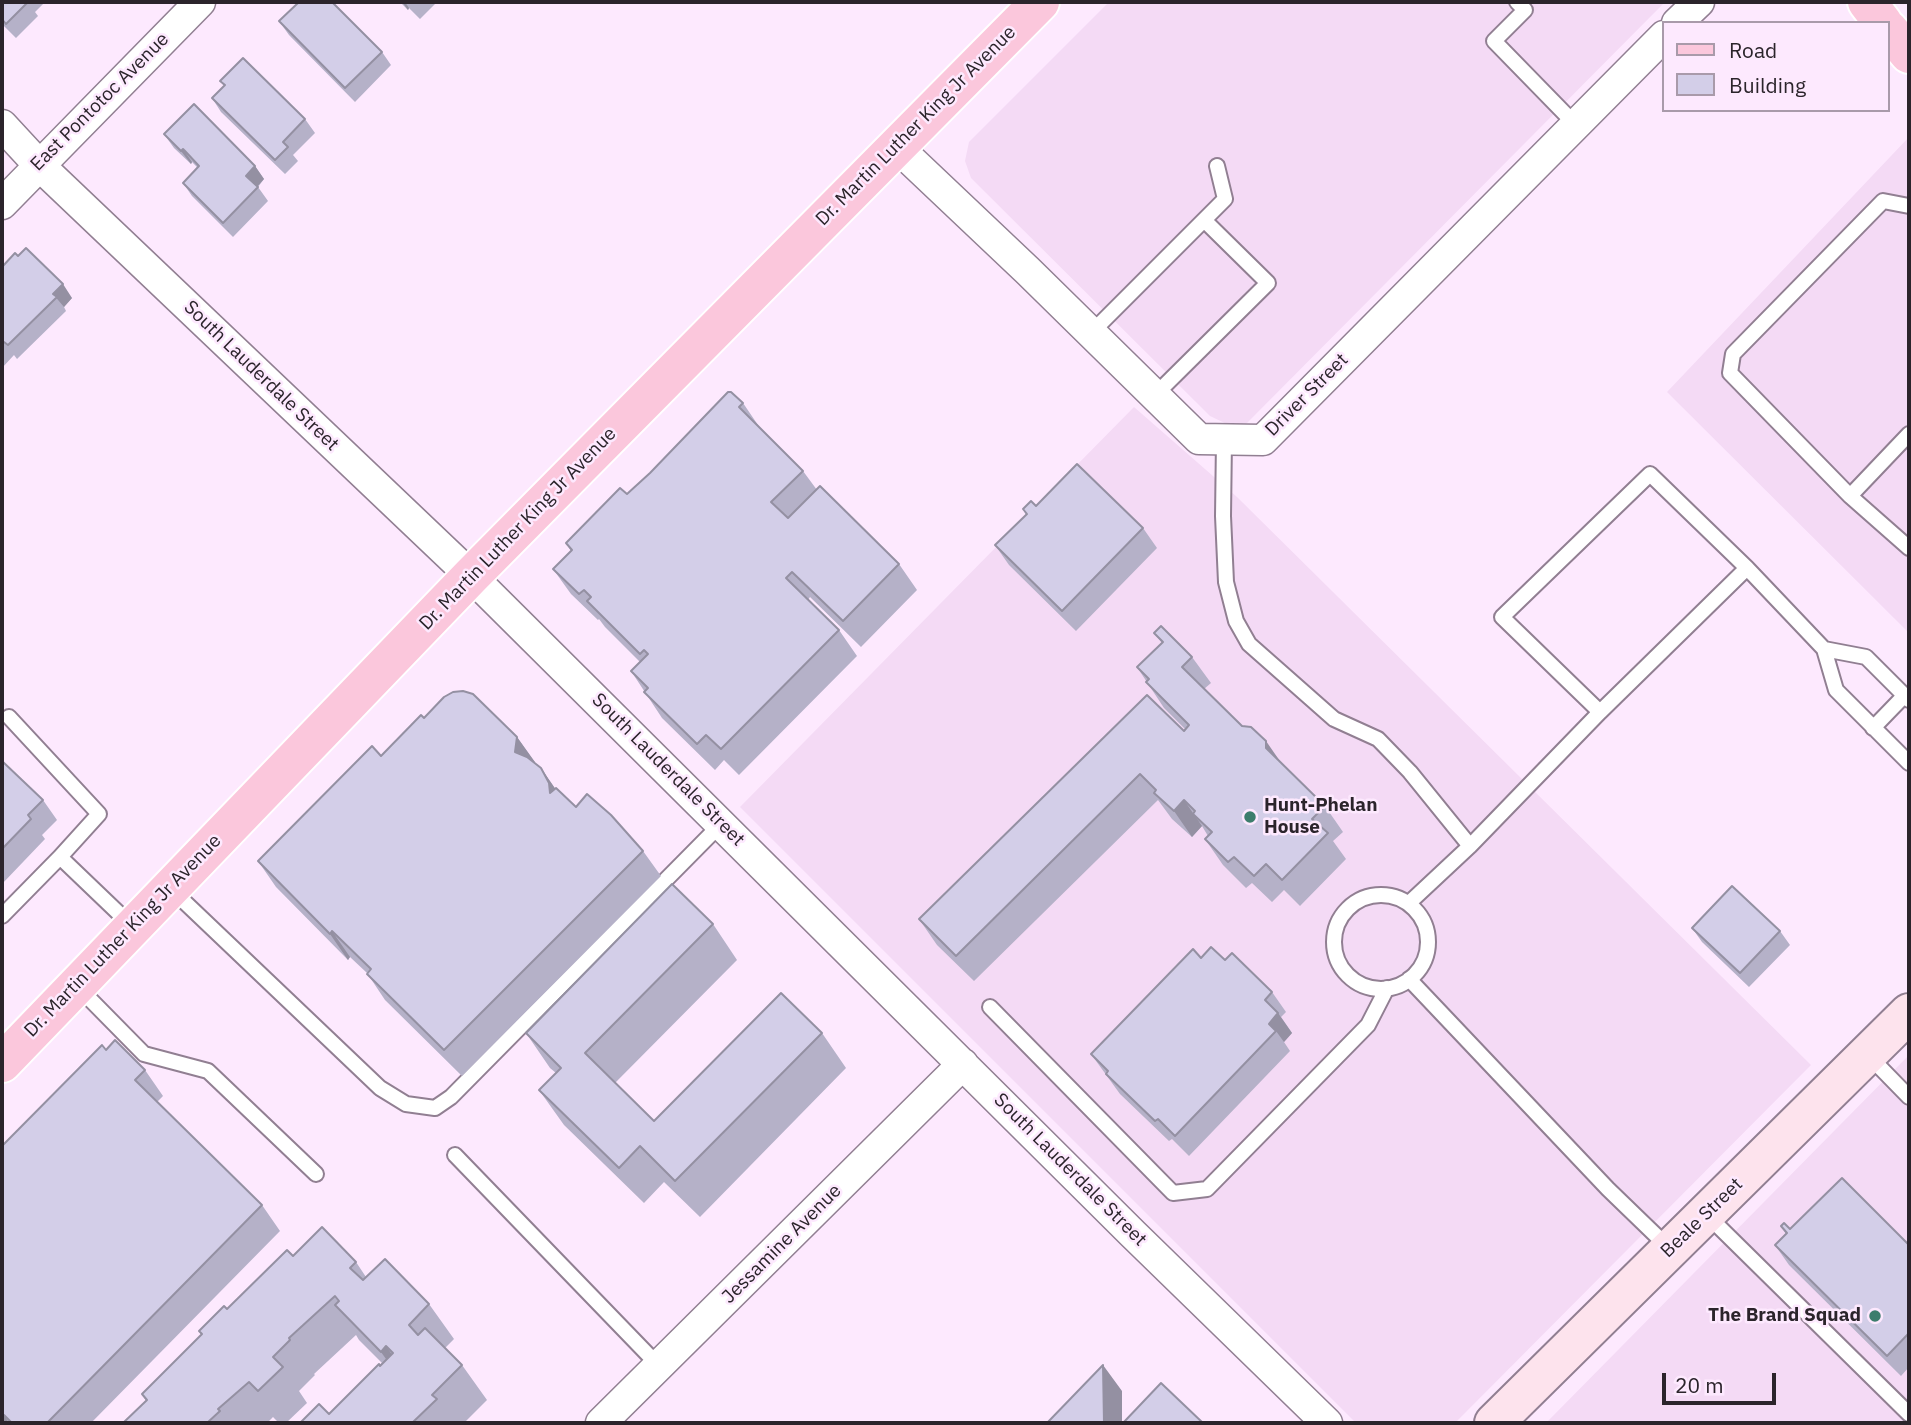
<!DOCTYPE html>
<html>
<head>
<meta charset="utf-8">
<style>
	body { margin:0 }
	#map { position:relative; width:1911px; height:1425px; overflow:hidden; background:#fde9fe; font-family:"IBM Plex Sans",sans-serif }
	canvas { display:block }
	.frame { position:absolute; inset:0; border:4px solid #2b242b; pointer-events:none }
	.legend { position:absolute; left:1662px; top:21px; width:228px; height:91px; box-sizing:border-box; background:#fde9fe; border:2px solid #a99aaa; margin:0; padding:9px 12px; list-style:none; font-size:21px; color:#2b242b }
	.legend li { display:flex; align-items:center; gap:14px; height:35px }
	.legend b { width:35px; border:2px solid #a99aaa }
	.scale { position:absolute; left:1662px; top:1373px; width:114px; height:32px; box-sizing:border-box; border:4px solid #2b242b; border-top:0; padding-left:9px; font-size:21px; line-height:24px; white-space:nowrap; color:#2b242b; -webkit-text-stroke:5px #fde9fe; paint-order:stroke }
</style>
</head>
<body>
<div id="map">
<canvas width="1911" height="1425"></canvas>
<div class="frame"></div>
<ul class="legend">
<li><b style="height:9px;background:#fbc7dc"></b>Road</li>
<li><b style="height:19px;background:#d3cee8"></b>Building</li>
</ul>
<div class="scale">20 m</div>
</div>
<script>
const ctx = document.querySelector('canvas').getContext('2d');
ctx.lineJoin = 'round';
function fillPath(path, color) {
  ctx.fillStyle = color;
  ctx.fill(path, 'evenodd');
}
function strokePath(path, color, width, dash) {
  ctx.strokeStyle = color;
  ctx.lineWidth = width;
  ctx.lineCap = dash ? 'butt' : 'round';
  ctx.setLineDash(dash || []);
  ctx.stroke(path);
}
function drawText(font, color, halo, rows, align = 'center') {
  ctx.font = font + ' "IBM Plex Sans",sans-serif';
  ctx.lineWidth = 5;
  ctx.setLineDash([]);
  ctx.textBaseline = 'middle';
  ctx.strokeStyle = halo;
  ctx.fillStyle = color;
  for (const [text, x, y, turn = 0] of rows) {
    ctx.save();
    ctx.translate(x, y);
    ctx.rotate((+turn || 0) * Math.PI / 180);
    ctx.textAlign = isNaN(turn) ? turn : align;
    if (halo) ctx.strokeText(text, 0, 0);
    ctx.fillText(text, 0, 0);
    ctx.restore();
  }
}
const built = new Path2D(`
	M1109 2H1665L1247 423 1229 425 1210 416 971 178 965 161 969 142Z
	M1909 137V633L1667 392Z
	M1134 407 1237 497 1811 1065 1455 1423H1356L740 807Z
	M1909 1055V1423H1546Z`);
const lane = new Path2D(`
	M1517 2 1525 10 1494 41 1575 124
	M1909 206 1883 201 1733 354 1730 373 1850 496 1909 548
	M1204 220 1225 199 1217 166
	M1091 333 1204 220 1268 283 1155 395
	M1224 440 1223 516 1226 582 1236 621 1249 644 1334 719 1378 739 1410 772 1470 846
	M1850 496 1909 434
	M1747 568 1600 712 1502 617 1650 474 1747 568 1824 649 1836 690 1909 763
	M1824 649 1866 657 1909 700
	M9 717 99 814 60 857 131 925
	M1873 728 1904 696
	M172 890 380 1088 406 1104 435 1108 451 1097 721 824
	M1334 942a47 47 0 1 1 94 0a47 47 0 1 1-94 0Z
	M1409 903 1470 846 1600 712
	M2 916 60 857
	M1409 979 1608 1189 1669 1248
	M77 986 144 1054 208 1071 316 1174
	M990 1007 1173 1193 1207 1189 1368 1025 1387 988
	M1868 1055 1909 1097
	M455 1155 659 1366
	M1706 1214 1909 1414`);
const street = new Path2D(`
	M1677 23 1699 2
	M2 125 39 165 471 576 1133 1234 1327 1423
	M896 146 1028 271 1199 439 1263 440 1664 36
	M2 204 200 2
	M601 1423 963 1064`);
const secondary = new Path2D(`
	M1494 1423 1909 1013`);
const primary = new Path2D(`
	M1867 2 1883 23
	M1888 29 1909 54
	M2 1063 471 576 1040 2`);
const wall = new Path2D(`
	M2 2H45L35 12 38 16 16 38 2 24Z
	M400 2H437L420 19 409 8 408 10Z
	M279 21 382 52 391 65 355 102 289 35Z
	M220 81 305 119 315 133 293 155 298 161 285 174 221 112 212 98 224 86Z
	M164 134 255 166 264 179 258 187 268 201 233 237 192 196 183 183 198 168 192 162 191 164 174 148Z
	M2 267 72 298 64 307 66 311 17 359 14 355 2 368Z
	M743 403 760 428 803 471 817 490 899 564 917 590 861 647 810 597 808 600 839 630 857 656 739 775 724 760 715 770 662 718 631 671 640 662 605 627 599 619 598 620 571 594 553 569 571 551 566 543 627 494Z
	M1036 506 1143 528 1157 548 1076 631 1009 565 995 545 1026 515 1023 509Z
	M1154 633 1192 657 1211 683 1204 689 1325 806 1343 832 1333 841 1346 859 1300 906 1284 890 1272 902 1252 883 1246 888 1223 865 1205 839 1208 836 1202 826 1192 837 1172 819 1158 800 974 981 937 945 919 919 1185 729 1164 708 1137 667 1162 643Z
	M424 718 517 737 535 763 541 768 555 789 576 807 643 851 661 876 462 1076 385 1000 367 973 350 957 348 960 276 887 258 861 381 756Z
	M2 761 43 800 57 820 42 835 45 839 2 884Z
	M713 924 737 960 615 1083 654 1121 822 1033 846 1068 700 1217 664 1182 644 1203 564 1125 539 1090 556 1073 550 1068 526 1033Z
	M1692 928 1780 931 1790 945 1749 987 1702 942Z
	M1201 958 1225 960 1272 992 1286 1012 1281 1017 1292 1033 1284 1042 1290 1051 1189 1156 1172 1139 1169 1141 1120 1094 1091 1054Z
	M106 1050 145 1070 163 1096 157 1102 262 1205 280 1231 91 1423H2Z
	M1781 1226 1790 1229 1909 1245V1367L1901 1376 1789 1265 1775 1245 1786 1234Z
	M293 1256 356 1262 366 1277 429 1304 454 1339 445 1348 462 1365 487 1400 464 1423H300L329 1414 382 1363 359 1340 356 1335 314 1374 315 1375 299 1391 307 1403 286 1423H279L273 1417 267 1423H123L146 1401 142 1394 201 1335 199 1331Z`);
const shadedWall = new Path2D(`
	M402 2H405L409 8 408 10Z
	M183 149 192 162 191 164 181 151Z
	M255 166 264 179 255 189 246 176Z
	M63 284 72 298 64 307 53 294Z
	M517 737 535 762 533 778 515 752Z
	M1266 741 1284 767 1266 748Z
	M541 768 559 794 550 793Z
	M1184 800 1202 826 1192 837 1174 811Z
	M332 931 350 957 348 960 330 934Z
	M1278 1013 1292 1033 1284 1042 1276 1031 1269 1024Z
	M386 1346 411 1382 406 1387 381 1352Z
	M1103 1365 1122 1391V1423H1104Z
	M4 1415 9 1423H2V1417Z`);
const building = new Path2D(`
	M2 2H28L6 24 2 19Z
	M299 2H332L382 52 345 88 279 21Z
	M243 58 305 119 283 142 288 147 275 160 212 98 225 85 220 81Z
	M194 104 255 166 246 176 258 187 223 223 183 183 199 166 185 151 183 149 181 151 164 134Z
	M26 248 63 284 53 294 57 297 8 345 4 342 2 344V267L15 253 18 256Z
	M728 392H731L743 403 739 407 803 471 771 502 788 518 820 486 899 564 843 621 792 572 786 578 839 630 721 749 706 735 697 744 644 692 648 688 631 671 648 654 644 650 640 654 587 601 591 597 584 590 579 594 553 569 572 550 566 543 620 488 627 494 650 473Z
	M1077 464 1143 528 1062 611 995 545 1027 514 1023 509 1031 501 1036 506Z
	M1161 626 1192 657 1182 667 1242 726 1251 727 1266 741V748L1325 806 1312 819 1328 833 1282 880 1266 864 1254 876 1234 857 1228 862 1205 839 1212 832 1193 814 1195 811 1184 800 1174 811 1154 793 1156 790 1140 774 956 956 919 919 1147 695 1184 731 1189 725 1146 682 1149 679 1137 667 1163 642 1154 633Z
	M463 691 473 694 517 737 515 752 527 757 541 768 549 783 550 793 556 788 576 807 587 794 611 815 643 851 444 1050 367 974 371 969 332 931 330 934 258 861 372 746 381 756 421 715 424 718 444 697 453 692Z
	M2 761 43 800 28 815 31 819 2 849Z
	M672 884 713 924 585 1053 654 1121 781 993 822 1033 675 1181 640 1146 619 1168 539 1090 561 1068 526 1033Z
	M1732 886 1780 931 1740 973 1692 928Z
	M1211 947 1225 960 1232 953 1272 992 1265 1000 1278 1013 1269 1024 1276 1031 1175 1136 1158 1119 1155 1121 1106 1074 1108 1071 1091 1054 1193 949 1201 958Z
	M115 1040 145 1070 135 1080 262 1205 47 1423H12L4 1415 2 1417V1146L102 1045 106 1050Z
	M1842 1178 1909 1245V1333L1887 1356 1775 1245 1787 1233 1781 1226 1784 1223 1790 1229Z
	M322 1227 356 1262 350 1268 363 1280 385 1259 429 1304 409 1325 418 1335 425 1328 462 1365 432 1395 437 1399 412 1423H300L319 1404 329 1414 379 1364 380 1366 393 1353 386 1346 381 1352 335 1305 339 1301 335 1296 289 1338 290 1340 273 1357 283 1367 258 1391 249 1382 218 1409 220 1411 207 1423H123L147 1400 142 1394 202 1334 199 1331 224 1306 227 1309 287 1250 293 1256Z
	M1103 1365 1104 1423H1047Z
	M1161 1383 1203 1423H1123Z`);
const markers = [
	[1250,817,7,"#3c7d6c"],
	[1875,1316,7,"#3c7d6c"]
];
const streetNames = [
	["East Pontotoc Avenue",100,102,-45],
	["Dr. Martin Luther King Jr Avenue",916,126,-45],
	["South Lauderdale Street",261,376,44],
	["Driver Street",1307,395,-45],
	["Dr. Martin Luther King Jr Avenue",518,529,-46],
	["South Lauderdale Street",668,770,45],
	["Dr. Martin Luther King Jr Avenue",123,936,-46],
	["South Lauderdale Street",1070,1170,45],
	["Beale Street",1702,1218,-44],
	["Jessamine Avenue",782,1244,-45]
];
const poiNames = [
	["Hunt-Phelan",1264,806],
	["House",1264,828],
	["The Brand Squad",1861,1316,"right"]
];
fillPath(built, '#f4daf5');
strokePath(lane, '#917f92', 18);
strokePath(street, '#917f92', 33);
strokePath(secondary, '#917f92', 42);
strokePath(primary, '#fff', 42);
strokePath(lane, '#fff', 14);
strokePath(street, '#fff', 30);
strokePath(secondary, '#fde3ed', 38);
strokePath(primary, '#fbc7dc', 38);
fillPath(wall, '#b5b1c8');
fillPath(shadedWall, '#9490a2');
fillPath(building, '#d3cee8');
strokePath(building, '#9490a2', 2);
for (const [x, y, r, color] of markers) {
  const dot = new Path2D();
  dot.arc(x, y, r, 0, 2 * Math.PI);
  ctx.fillStyle = color;
  ctx.fill(dot);
  strokePath(dot, '#fde9fe', 2.5);
}
drawText('19px', '#2b242b', '#fde9fe', streetNames);
drawText('bold 19px', '#2b242b', '#fde9fe', poiNames, 'left');
</script>
</body>
</html>
